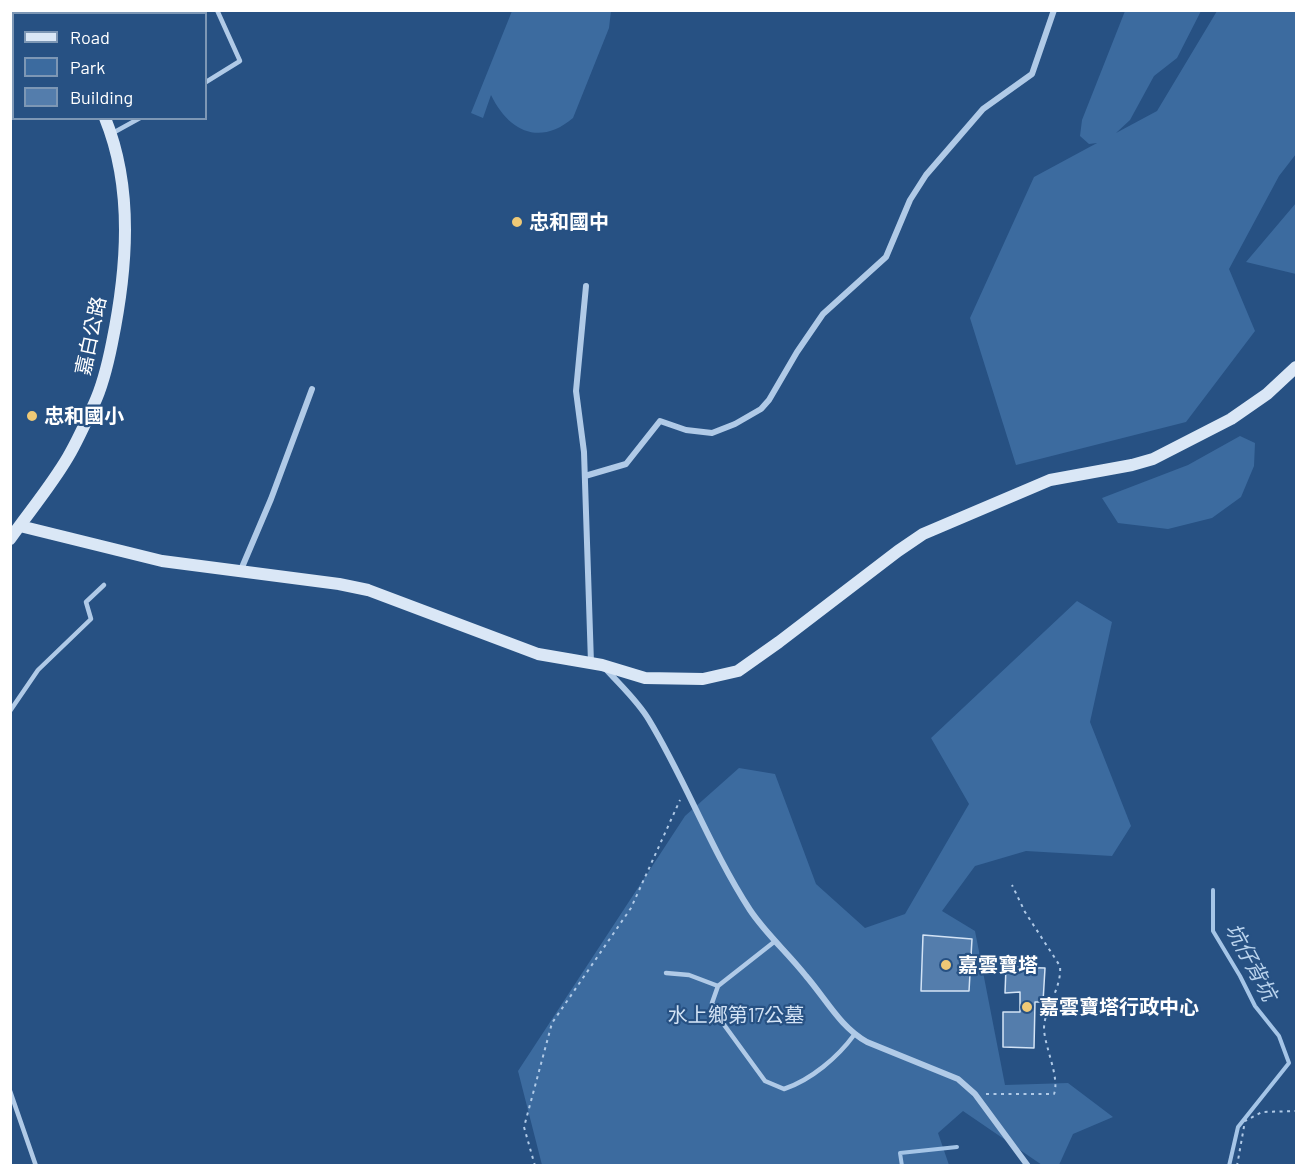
<!DOCTYPE html>
<html>
<head>
<meta charset="utf-8">
<style>
	body { margin:0 }
	#map { position:relative; width:1307px; height:1176px; overflow:hidden; background:#275183; font-family:Barlow,sans-serif }
	canvas { display:block }
	.frame { position:absolute; inset:0; border:12px solid #fff; pointer-events:none }
	.legend { position:absolute; left:12px; top:12px; width:195px; height:108px; box-sizing:border-box; background:#275183; border:2px solid #7d97b5; margin:0; padding:8px 10px; list-style:none; font-size:18px; color:#fff }
	.legend li { display:flex; align-items:center; gap:12px; height:30px }
	.legend b { width:30px; border:2px solid #7d97b5 }
</style>
</head>
<body>
<div id="map">
<canvas width="1307" height="1176"></canvas>
<div class="frame"></div>
<ul class="legend">
<li><b style="height:8px;background:#dae7f6"></b>Road</li>
<li><b style="height:16px;background:#3c6b9f"></b>Park</li>
<li><b style="height:16px;background:#547dac"></b>Building</li>
</ul>
</div>
<script>
const ctx = document.querySelector('canvas').getContext('2d');
ctx.lineJoin = 'round';
function fillPath(path, color) {
  ctx.fillStyle = color;
  ctx.fill(path, 'evenodd');
}
function strokePath(path, color, width, dash) {
  ctx.strokeStyle = color;
  ctx.lineWidth = width;
  ctx.lineCap = dash ? 'butt' : 'round';
  ctx.setLineDash(dash || []);
  ctx.stroke(path);
}
function drawText(font, color, halo, rows, align = 'center') {
  ctx.font = font + ' Barlow,"Noto Sans TC",sans-serif';
  ctx.lineWidth = 4.5;
  ctx.setLineDash([]);
  ctx.textBaseline = 'middle';
  ctx.strokeStyle = halo;
  ctx.fillStyle = color;
  for (const [text, x, y, turn = 0] of rows) {
    ctx.save();
    ctx.translate(x, y);
    ctx.rotate((+turn || 0) * Math.PI / 180);
    ctx.textAlign = isNaN(turn) ? turn : align;
    if (halo) ctx.strokeText(text, 0, 0);
    ctx.fillText(text, 0, 0);
    ctx.restore();
  }
}
const green = new Path2D(`
	M512 11H611L609 28 573 118C540 146 509 132 491 95L483 118 471 113Z
	M1125 11H1201L1177 58 1154 76 1130 120 1116 133 1157 111 1217 11H1296V154L1279 176 1229 269 1255 331 1186 422 1016 465 970 318 1034 177 1097 143 1089 144 1080 136 1082 120Z
	M1296 203V274L1246 262Z
	M1240 436 1255 443 1254 466 1241 497 1212 518 1168 529 1118 523 1102 498 1188 465Z
	M1077 601 1112 622 1090 722 1131 826 1112 856 1026 851 975 866 942 911 975 931 1005 1085 1068 1083 1113 1117 1073 1134 1059 1165H1042L963 1111 938 1133 949 1165H542L518 1071 685 816 739 768 775 774 816 884 865 928 905 914 969 804 931 738Z`);
const stream = new Path2D(`
	M1213 890V931L1240 976 1255 1006 1279 1036 1289 1063 1238 1127 1229 1166
	M902 1166 900 1153 957 1147`);
const building = new Path2D(`
	M923 935 972 939 969 991H921Z
	M1006 967 1045 968 1043 1002H1035L1034 1048 1003 1047V1012H1020V992L1005 993Z`);
const path = new Path2D(`
	M986 1094H1054C1060 1078 1045 1048 1044 1029 1044 1008 1062 989 1060 966L1025 912 1012 885
	M535 1166 524 1127 552 1023 631 908 680 800
	M1237 1166 1245 1121 1262 1112 1296 1111`);
const lane = new Path2D(`
	M152 10 153 14
	M206 82 240 61 217 10
	M111 134 140 118
	M10 711 38 670 91 619 86 602 104 585
	M774 942 718 986 712 1003 722 1022 765 1081 784 1089C811 1080 838 1057 854 1035
	M666 973 689 975 718 986
	M10 1091 36 1166`);
const street = new Path2D(`
	M586 286 576 391 584 452 591 663
	M585 476 626 464 660 421 686 430 712 433 735 424 761 409 769 400 797 352 823 314 886 257 910 200 926 175 983 109 1032 74 1054 10
	M240 572 271 499 312 389
	M605 668C619 684 638 701 649 720 686 781 711 850 750 910 766 934 788 953 806 976 826 999 840 1027 867 1042L958 1079 975 1094 1028 1166`);
const secondary = new Path2D(`
	M53 10 55 14
	M20 526 162 561 339 584 368 590 538 654 602 665 645 678 703 679 738 671 779 642 898 551 923 534 1050 480 1132 465 1153 459 1231 419 1267 394 1296 367
	M10 539C29 512 51 486 68 457 78 440 86 422 94 404 103 385 108 363 112 343 127 270 134 189 105 118`);
const markers = [
	[517,222,6,"#efc976"],
	[32,416,6,"#efc976"],
	[946,965,6,"#efc976"],
	[1027,1007,6,"#efc976"]
];
const poiNames = [
	["忠和國中",529,222],
	["忠和國小",44,416],
	["嘉雲寶塔",958,965],
	["嘉雲寶塔行政中心",1039,1007]
];
const streetNames = [
	["嘉白公路",91,336,-78]
];
const parkNames = [
	["水上鄉第17公墓",736,1015]
];
const waterNames = [
	["坑仔背坑",1251,962,62]
];
fillPath(green, '#3c6b9f');
strokePath(stream, '#a5c5e7', 4);
fillPath(building, '#547dac');
strokePath(building, '#d3e3f5', 1.5);
strokePath(path, '#b0cae7', 2, [3, 4.5]);
strokePath(lane, '#b0cae7', 4.5);
strokePath(street, '#b0cae7', 6);
strokePath(secondary, '#dae7f6', 12);
for (const [x, y, r, color] of markers) {
  const dot = new Path2D();
  dot.arc(x, y, r, 0, 2 * Math.PI);
  ctx.fillStyle = color;
  ctx.fill(dot);
  strokePath(dot, '#275183', 2);
}
drawText('bold 20px', '#fff', '#275183', poiNames, 'left');
drawText('20px', '#fff', '#275183', streetNames);
drawText('20px', '#d3e3f5', '#275183', parkNames);
drawText('italic 21px', '#bbd4ee', '#275183', waterNames);
</script>
</body>
</html>
